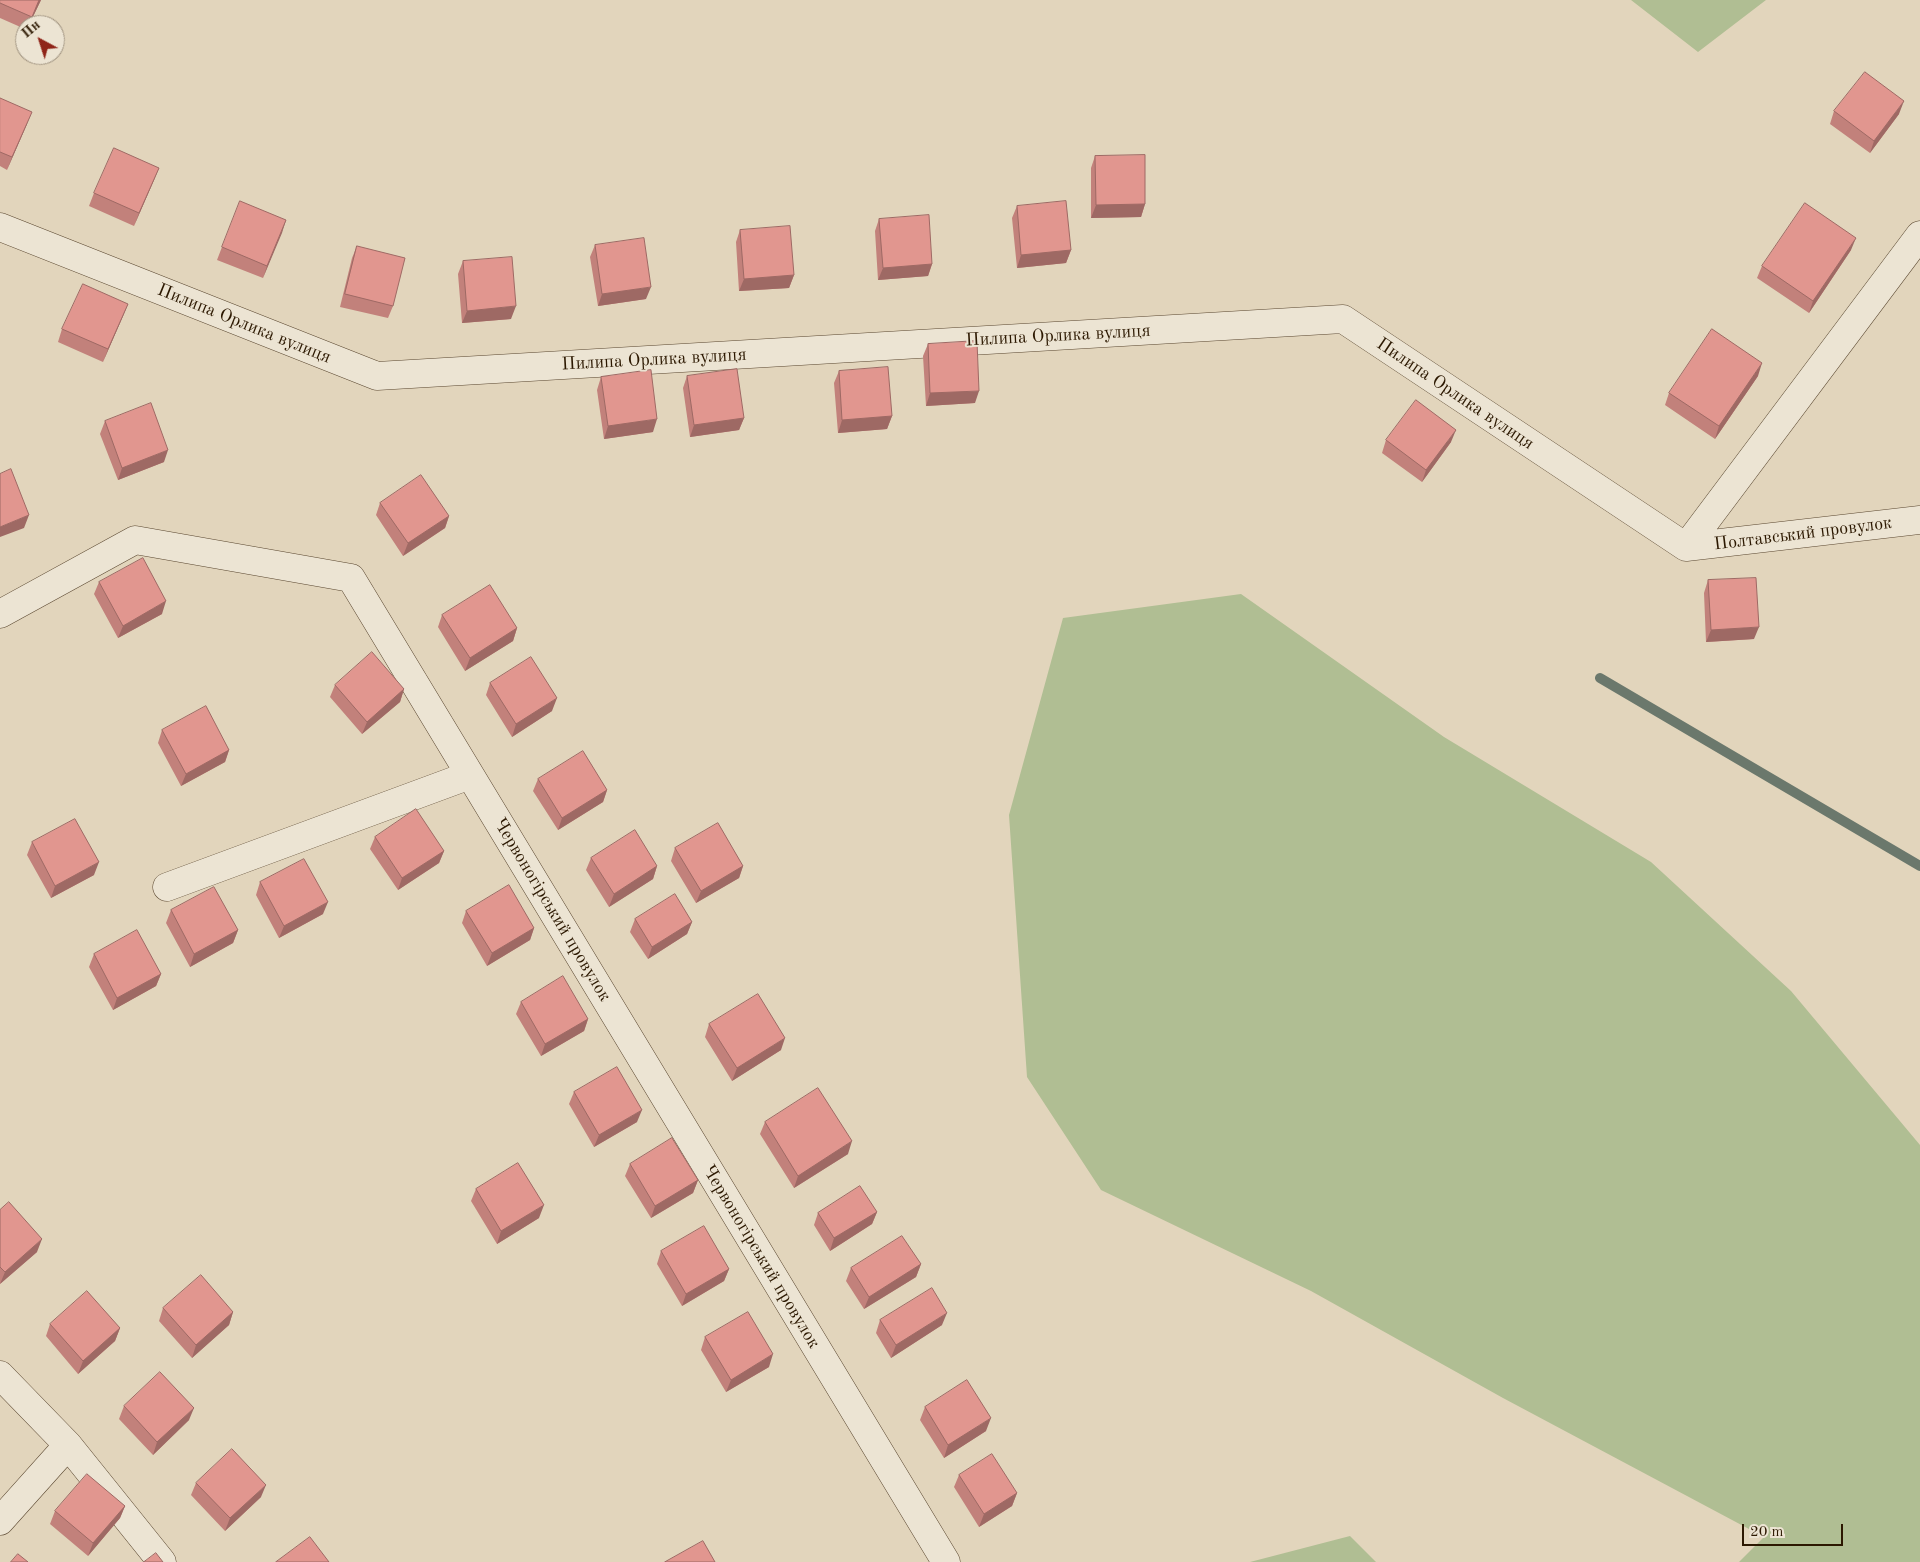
<!DOCTYPE html>
<html>
<head>
<meta charset="utf-8">
<style>
	body { margin:0 }
	#map { position:relative; width:1920px; height:1562px; overflow:hidden; background:#e2d5bc; font-family:"Old Standard TT",serif }
	canvas { display:block }
	.north { position:absolute; left:15px; top:15px; width:50px; height:50px; box-sizing:border-box; background:#ece4d3; border:1px solid #9f927f; border-radius:50%; rotate:320deg; font-size:14px; font-weight:700; line-height:20px; text-align:center; color:#2c1801 }
	.north::after { content:''; display:block; margin:auto; width:18px; height:22px; background:#8f2418; clip-path:polygon(50% 0,100% 100%,50% 72%,0 100%) }
	.scale { position:absolute; left:1742px; top:1524px; width:101px; height:22px; box-sizing:border-box; border:2px solid #2c1801; border-top:0; padding-left:6px; font-size:15px; line-height:18px; white-space:nowrap; color:#2c1801; -webkit-text-stroke:4px #ece4d3; paint-order:stroke }
</style>
</head>
<body>
<div id="map">
<canvas width="1920" height="1562"></canvas>
<div class="north">Пн</div>
<div class="scale">20 m</div>
</div>
<script>
const ctx = document.querySelector('canvas').getContext('2d');
ctx.lineJoin = 'round';
function fillPath(path, color) {
  ctx.fillStyle = color;
  ctx.fill(path, 'evenodd');
}
function strokePath(path, color, width, dash) {
  ctx.strokeStyle = color;
  ctx.lineWidth = width;
  ctx.lineCap = dash ? 'butt' : 'round';
  ctx.setLineDash(dash || []);
  ctx.stroke(path);
}
function drawText(font, color, halo, rows, align = 'center') {
  ctx.font = font + ' "Old Standard TT",serif';
  ctx.lineWidth = 4;
  ctx.setLineDash([]);
  ctx.textBaseline = 'middle';
  ctx.strokeStyle = halo;
  ctx.fillStyle = color;
  for (const [text, x, y, turn = 0] of rows) {
    ctx.save();
    ctx.translate(x, y);
    ctx.rotate((+turn || 0) * Math.PI / 180);
    ctx.textAlign = isNaN(turn) ? turn : align;
    if (halo) ctx.strokeText(text, 0, 0);
    ctx.fillText(text, 0, 0);
    ctx.restore();
  }
}
const green = new Path2D(`
	M1631 0H1766L1698 52Z
	M1241 594 1444 737 1651 862 1791 991 1920 1145V1562H1739L1764 1537 1503 1398 1311 1291 1101 1190 1027 1077 1009 815 1063 618Z
	M1350 1536 1376 1562H1250Z`);
const stream = new Path2D(`
	M1600 678 1920 866`);
const minor = new Path2D(`
	M0 227 377 376 1343 319 1686 547 1920 235
	M1686 547 1920 520
	M0 614 135 540 351 578 946 1562
	M167 887 470 775
	M0 1375 68 1445 162 1562
	M0 1521 68 1445`);
const wall = new Path2D(`
	M0 0H41L29 25H25V29L0 18Z
	M0 98 27 124 7 170 0 166Z
	M1834 111 1899 114 1870 153 1830 124Z
	M1095 156 1145 204 1141 217 1091 218V168Z
	M159 168 154 180 134 226 89 206 94 193Z
	M1017 206 1071 250 1066 263 1017 268 1012 218Z
	M879 219 932 264 928 276 878 280 875 231Z
	M286 220 263 278 217 260 222 247Z
	M740 230 794 275 789 288 739 291 736 242Z
	M595 245 646 299 598 306 590 257Z
	M357 246 393 306 388 318 340 307 352 258Z
	M1851 250 1809 313 1757 278 1762 266Z
	M463 261 511 319 462 323 458 274Z
	M128 304 123 316 103 362 58 342 62 329Z
	M928 344 975 403 926 406 923 356Z
	M839 371 892 416 887 429 838 433 834 383Z
	M687 376 744 418 739 430 690 437 683 388Z
	M1758 376 1715 439 1665 405 1669 393Z
	M601 377 653 432 604 439 597 390Z
	M105 421 164 462 118 480 100 434Z
	M1386 440 1451 442 1422 482 1382 453Z
	M380 503 449 516 445 528 403 556 376 515Z
	M1708 580 1754 639 1706 642 1704 593Z
	M99 582 162 614 118 638 94 594Z
	M442 615 517 628 513 641 465 671 438 627Z
	M490 683 552 711 512 737 486 695Z
	M335 685 404 689 400 702 362 734 330 697Z
	M162 730 229 750 225 762 181 786 158 743Z
	M538 779 607 790 603 802 558 830 533 791Z
	M375 837 444 851 439 863 398 890 370 849Z
	M32 842 94 875 51 898 27 855Z
	M675 848 743 866 739 878 696 903 671 861Z
	M591 858 657 866 653 879 609 907 586 870Z
	M260 882 323 914 279 938 256 895Z
	M171 910 238 930 233 943 190 967 166 923Z
	M466 911 534 928 530 940 487 966 462 923Z
	M635 919 692 922 687 934 648 959 630 932Z
	M94 954 161 974 156 986 113 1010 89 967Z
	M521 1002 588 1019 584 1031 541 1056 516 1014Z
	M709 1024 781 1050 732 1081 705 1037Z
	M574 1092 637 1122 594 1147 569 1104Z
	M765 1122 848 1154 794 1188 760 1134Z
	M630 1164 698 1180 693 1193 651 1218 625 1176Z
	M476 1189 539 1218 497 1244 471 1201Z
	M0 1210 37 1252 0 1284Z
	M877 1212 872 1224 830 1251 814 1225 818 1213Z
	M661 1251 729 1269 724 1281 682 1306 657 1264Z
	M921 1264 916 1277 864 1309 846 1281 851 1268Z
	M163 1308 233 1312 229 1325 192 1358 159 1321Z
	M880 1320 942 1325 891 1358 876 1333Z
	M50 1324 120 1328 115 1341 78 1374 46 1336Z
	M705 1337 769 1367 726 1392 701 1350Z
	M124 1406 189 1420 153 1455 119 1419Z
	M925 1407 986 1431 944 1458 920 1420Z
	M959 1475 1017 1493 1012 1506 979 1527 954 1487Z
	M196 1483 261 1497 225 1531 191 1495Z
	M125 1506 120 1518 88 1556 50 1524 55 1511Z`);
const shadedWall = new Path2D(`
	M39 0H41L29 25 32 17Z
	M1904 101 1899 114 1870 153 1874 141Z
	M32 112 27 124 7 170 12 157Z
	M159 168 154 180 134 226 139 213Z
	M1145 204 1141 217 1091 218 1096 205Z
	M286 220 282 233 263 278 267 266Z
	M1856 238 1851 250 1809 313 1813 301Z
	M1071 250 1066 263 1017 268 1021 255Z
	M932 264 928 276 878 280 883 268Z
	M794 275 789 288 739 291 744 279Z
	M651 287 646 299 598 306 602 294Z
	M128 304 123 316 103 362 108 349Z
	M516 306 511 319 462 323 467 311Z
	M1762 363 1758 376 1715 439 1719 426Z
	M979 391 975 403 926 406 930 393Z
	M892 416 887 429 838 433 842 420Z
	M744 418 739 430 690 437 694 425Z
	M657 419 653 432 604 439 608 426Z
	M1456 430 1451 442 1422 482 1426 470Z
	M168 450 164 462 118 480 122 468Z
	M29 515 24 528 0 537V527Z
	M449 516 445 528 403 556 408 543Z
	M166 601 162 614 118 638 123 626Z
	M1759 627 1754 639 1706 642 1711 630Z
	M517 628 513 641 465 671 470 658Z
	M404 689 400 702 362 734 367 722Z
	M557 698 552 711 512 737 516 724Z
	M229 750 225 762 181 786 186 774Z
	M607 790 603 802 558 830 562 818Z
	M444 851 439 863 398 890 402 878Z
	M99 862 94 875 51 898 55 886Z
	M657 866 653 879 609 907 614 894Z
	M743 866 739 878 696 903 701 891Z
	M328 902 323 914 279 938 284 926Z
	M692 922 687 934 648 959 652 947Z
	M534 928 530 940 487 966 492 953Z
	M238 930 233 943 190 967 194 954Z
	M161 974 156 986 113 1010 117 998Z
	M588 1019 584 1031 541 1056 545 1044Z
	M785 1038 781 1050 732 1081 737 1068Z
	M642 1110 637 1122 594 1147 599 1135Z
	M852 1141 848 1154 794 1188 798 1176Z
	M698 1180 693 1193 651 1218 655 1206Z
	M544 1205 539 1218 497 1244 501 1231Z
	M877 1212 872 1224 830 1251 834 1238Z
	M42 1239 37 1252 0 1284 5 1272Z
	M921 1264 916 1277 864 1309 869 1297Z
	M729 1269 724 1281 682 1306 686 1294Z
	M233 1312 229 1325 192 1358 196 1345Z
	M947 1313 942 1325 891 1358 896 1345Z
	M120 1328 115 1341 78 1374 83 1361Z
	M773 1354 769 1367 726 1392 731 1380Z
	M194 1408 189 1420 153 1455 157 1442Z
	M991 1418 986 1431 944 1458 948 1445Z
	M266 1485 261 1497 225 1531 230 1518Z
	M1017 1493 1012 1506 979 1527 984 1514Z
	M125 1506 120 1518 88 1556 93 1543Z`);
const building = new Path2D(`
	M0 0H39L32 17 0 3Z
	M1865 72 1904 101 1874 141 1834 111Z
	M0 98 32 112 12 157 0 152Z
	M114 148 159 168 139 213 94 193Z
	M1145 155V204L1096 205 1095 156Z
	M240 201 286 220 267 266 222 247Z
	M1066 201 1071 250 1021 255 1017 206Z
	M1805 203 1856 238 1813 301 1762 266Z
	M929 215 932 264 883 268 879 219Z
	M790 226 794 275 744 279 740 230Z
	M644 238 651 287 602 294 595 245Z
	M357 246 405 258 393 306 345 294Z
	M512 257 516 306 467 311 463 261Z
	M83 284 128 304 108 349 62 329Z
	M1712 329 1762 363 1719 426 1669 393Z
	M977 341 979 391 930 393 928 344Z
	M888 367 892 416 842 420 839 371Z
	M737 369 744 418 694 425 687 376Z
	M651 370 657 419 608 426 601 377Z
	M1416 400 1456 430 1426 470 1386 440Z
	M151 403 168 450 122 468 105 421Z
	M11 469 29 515 0 527V474Z
	M421 475 449 516 408 543 380 503Z
	M143 558 166 601 123 626 99 582Z
	M1756 578 1759 627 1711 630 1708 580Z
	M490 585 517 628 470 658 442 615Z
	M372 652 404 689 367 722 335 685Z
	M531 657 557 698 516 724 490 683Z
	M206 706 229 750 186 774 162 730Z
	M583 751 607 790 562 818 538 779Z
	M416 809 444 851 402 878 375 837Z
	M75 819 99 862 55 886 32 842Z
	M718 823 743 866 701 891 675 848Z
	M635 830 657 866 614 894 591 858Z
	M304 859 328 902 284 926 260 882Z
	M509 885 534 928 492 953 466 911Z
	M214 887 238 930 194 954 171 910Z
	M675 894 692 922 652 947 635 919Z
	M137 930 161 974 117 998 94 954Z
	M563 976 588 1019 545 1044 521 1002Z
	M758 994 785 1038 737 1068 709 1024Z
	M617 1067 642 1110 599 1135 574 1092Z
	M818 1088 852 1141 798 1176 765 1122Z
	M672 1138 698 1180 655 1206 630 1164Z
	M518 1163 544 1205 501 1231 476 1189Z
	M860 1186 877 1212 834 1238 818 1213Z
	M9 1202 42 1239 5 1272 0 1267V1210Z
	M704 1226 729 1269 686 1294 661 1251Z
	M902 1236 921 1264 869 1297 851 1268Z
	M201 1275 233 1312 196 1345 163 1308Z
	M932 1288 947 1313 896 1345 880 1320Z
	M87 1291 120 1328 83 1361 50 1324Z
	M748 1312 773 1354 731 1380 705 1337Z
	M160 1372 194 1408 157 1442 124 1406Z
	M967 1380 991 1418 948 1445 925 1407Z
	M232 1449 266 1485 230 1518 196 1483Z
	M992 1454 1017 1493 984 1514 959 1475Z
	M87 1474 125 1506 93 1543 55 1511Z
	M310 1537 329 1562H276Z
	M703 1541 715 1562H665Z
	M156 1553 163 1562H144Z
	M18 1554 28 1562H11Z`);
const streetNames = [
	["Пилипа Орлика вулиця",244,324,22],
	["Пилипа Орлика вулиця",1058,336,-3],
	["Пилипа Орлика вулиця",654,360,-3],
	["Пилипа Орлика вулиця",1455,394,34],
	["Полтавський провулок",1803,534,-7],
	["Червоногірський провулок",552,910,59],
	["Червоногірський провулок",761,1257,59]
];
fillPath(green, '#b0be93');
strokePath(stream, '#6b786c', 10);
strokePath(minor, '#5a4730', 29);
strokePath(minor, '#ece4d3', 28);
fillPath(wall, '#c2817b');
fillPath(shadedWall, '#9e6964');
fillPath(building, '#e1968f');
strokePath(building, '#9e6964', 1);
drawText('18px', '#2c1801', '#ece4d3', streetNames);
</script>
</body>
</html>
